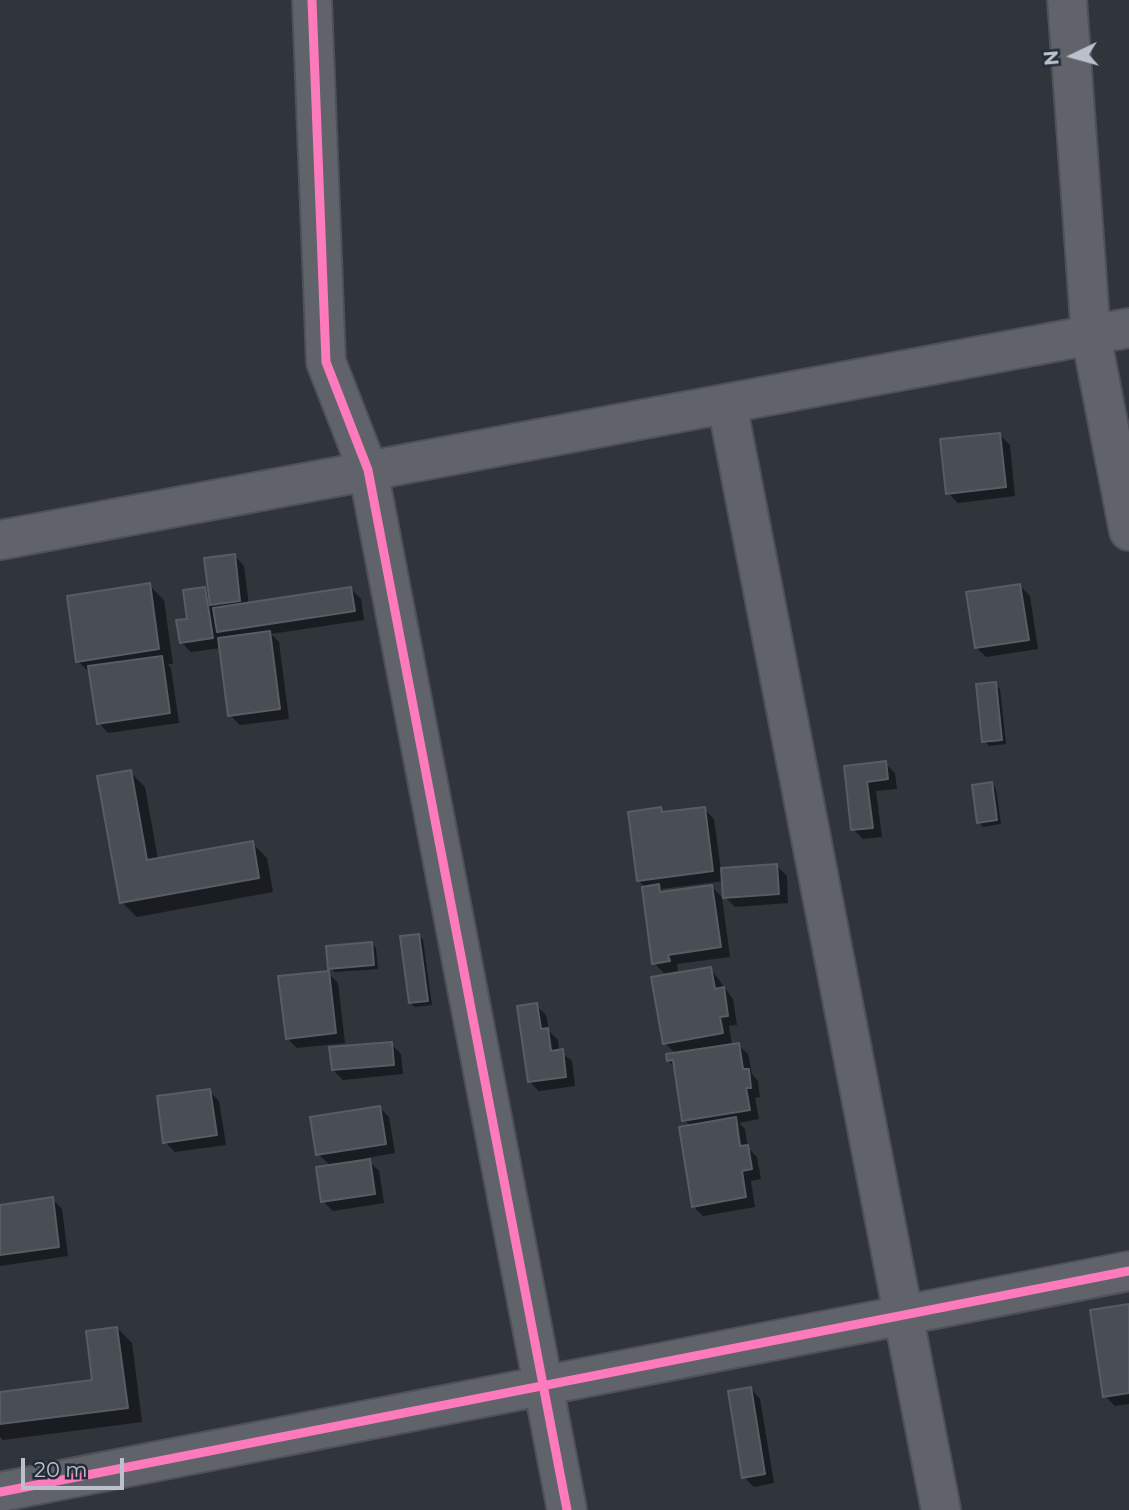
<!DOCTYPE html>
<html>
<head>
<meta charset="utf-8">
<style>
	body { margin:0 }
	#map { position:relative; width:1129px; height:1510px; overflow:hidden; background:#30353c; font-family:Montserrat,sans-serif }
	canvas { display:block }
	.north { position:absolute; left:1038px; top:21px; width:70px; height:70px; -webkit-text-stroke:5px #222b37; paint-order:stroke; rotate:265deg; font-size:19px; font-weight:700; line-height:28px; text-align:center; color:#bbc1cc }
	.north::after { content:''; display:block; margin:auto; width:24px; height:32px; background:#bbc1cc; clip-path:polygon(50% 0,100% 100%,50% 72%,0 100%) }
	.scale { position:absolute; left:21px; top:1458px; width:103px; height:32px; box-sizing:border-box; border:4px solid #bbc1cc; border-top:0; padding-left:9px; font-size:21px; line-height:24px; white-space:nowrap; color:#bbc1cc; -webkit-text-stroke:5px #222b37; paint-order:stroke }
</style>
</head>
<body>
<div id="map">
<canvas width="1129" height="1510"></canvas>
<div class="north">N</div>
<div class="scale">20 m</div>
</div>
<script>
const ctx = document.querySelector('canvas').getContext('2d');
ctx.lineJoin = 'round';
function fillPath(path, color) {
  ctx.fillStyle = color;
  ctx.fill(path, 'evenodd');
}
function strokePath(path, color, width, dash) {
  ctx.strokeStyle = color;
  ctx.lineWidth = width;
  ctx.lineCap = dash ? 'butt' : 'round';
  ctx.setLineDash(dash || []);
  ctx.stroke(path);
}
const shadow = new Path2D(`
	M1000 435 1010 445 1015 496 958 503 948 493Z
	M235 556 244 566 249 605 351 589 361 599 364 620 271 634 279 642 289 719 240 725 230 715 221 648 191 652 181 642 205 589 210 594Z
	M149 585 164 600 173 664H168L171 668 179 723 108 733 99 723 91 674 78 661Z
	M1020 586 1030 596 1038 649 986 657 976 647Z
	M995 684 1000 689 1006 744 989 746 984 741Z
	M885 763 895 773 897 789 876 791 882 837 863 839 853 829 845 767Z
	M130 772 145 787 158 860 252 843 267 858 273 892 137 917 122 902Z
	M992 784 996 789 1001 824 983 827 979 822Z
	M661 809 665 814 704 809 714 819 721 870 777 866 787 876 788 903 735 907 725 897 724 881 661 889 666 893 712 887 722 897 730 957 677 964 678 971 664 973 654 963 646 888 639 881Z
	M418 936 423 940 432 1005 415 1007 410 1003Z
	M371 943 376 948 378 969 335 972 330 968Z
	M711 969 733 999 737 1025 729 1026 732 1045H738L748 1054 752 1074 758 1081 760 1097 755 1098 759 1119 739 1123 745 1129 748 1148 757 1157 761 1179 751 1181 755 1207 703 1216 693 1206 691 1126 684 1120 676 1068 668 1061 676 1054 665 1043Z
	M328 973 338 983 345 1043 297 1048 287 1038Z
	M536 1005 546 1015 549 1031 558 1040 559 1051 572 1061 575 1086 539 1091 529 1081Z
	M391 1044 401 1054 403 1074 343 1080 333 1070Z
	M209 1091 219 1101 226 1145 175 1152 165 1142Z
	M379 1107 389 1117 395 1153 366 1158 379 1171 384 1203 333 1211 323 1201 331 1166 318 1154Z
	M52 1199 62 1209 68 1256 0 1266V1207Z
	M1129 1306V1404L1115 1406 1105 1396Z
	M117 1328 132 1343 142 1422 3 1440 0 1437V1393L94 1381Z
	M751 1389 760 1399 774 1483 754 1487 744 1477Z`);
const building = new Path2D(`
	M1000 433 1006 487 946 494 940 439Z
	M235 554 240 601 210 605 204 558Z
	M150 583 159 649 76 662 67 596Z
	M1020 584 1029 640 975 648 966 592Z
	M205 587 213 638 180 643 176 620 187 619 183 590Z
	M351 587 355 611 217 632 213 608Z
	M270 631 280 709 228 716 218 638Z
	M162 656 170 713 97 724 88 666Z
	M996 682 1002 740 982 742 976 684Z
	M886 761 888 779 867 782 873 828 851 830 844 766Z
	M131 770 147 860 253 841 259 878 120 903 97 776Z
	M992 782 997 820 977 823 972 785Z
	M661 807 662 812 705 807 713 871 637 881 628 812Z
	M777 864 779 894 723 898 721 868Z
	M659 884 660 892 712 885 721 947 668 955 670 961 652 964 642 887Z
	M419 934 428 1001 409 1003 400 936Z
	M372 942 374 965 328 969 326 946Z
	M711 967 715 989 724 987 728 1016 720 1017 723 1033 663 1044 651 977Z
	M329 971 336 1033 286 1039 278 976Z
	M537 1003 541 1029 548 1028 551 1051 563 1049 566 1077 528 1082 517 1006Z
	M392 1042 394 1065 332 1070 329 1047Z
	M739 1043 743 1069H749L751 1088H746L750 1110 682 1121 673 1060 667 1061 666 1054Z
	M210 1089 217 1135 163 1143 157 1096Z
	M380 1106 386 1144 316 1155 310 1117Z
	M736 1117 740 1146 748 1145 752 1169 742 1171 746 1197 692 1207 679 1127Z
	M370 1159 375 1194 321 1202 316 1167Z
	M53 1197 59 1247 0 1255V1205Z
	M1129 1304V1393L1103 1397 1090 1310Z
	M117 1327 128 1408 0 1424V1392L92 1380 86 1331Z
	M751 1387 765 1474 742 1478 728 1391Z`);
const street = new Path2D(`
	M312 0 326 362 368 470 567 1510
	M1067 0 1091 336 1129 531
	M727 404 941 1510
	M0 540 1129 328
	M0 1492 1129 1271`);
const cycleway = new Path2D(`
	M312 0 326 362 368 470 567 1510
	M0 1492 1129 1271`);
fillPath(shadow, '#0007');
fillPath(building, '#494d54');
strokePath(building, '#585c64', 2);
strokePath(street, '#4e5157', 42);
strokePath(street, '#60636a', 38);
strokePath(cycleway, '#fd7abc', 9);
</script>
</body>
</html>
